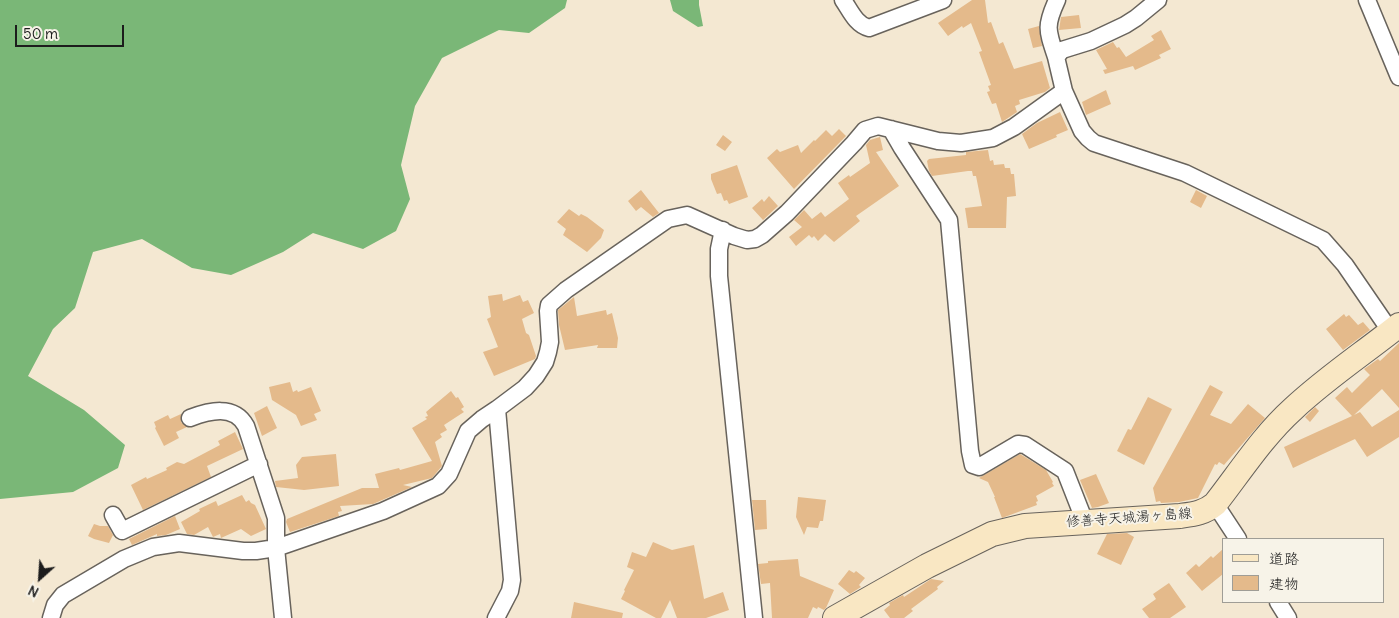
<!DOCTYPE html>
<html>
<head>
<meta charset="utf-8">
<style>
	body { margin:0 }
	#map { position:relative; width:1399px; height:618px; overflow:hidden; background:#f4e8d2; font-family:Delius,"Klee One",sans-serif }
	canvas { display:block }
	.legend { position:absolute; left:1222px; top:538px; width:162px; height:65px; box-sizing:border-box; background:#f7f3e8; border:1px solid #9f9d96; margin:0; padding:6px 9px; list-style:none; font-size:15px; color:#1c1c1c }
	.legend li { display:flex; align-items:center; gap:10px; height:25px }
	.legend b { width:25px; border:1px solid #9f9d96 }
	.north { position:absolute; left:15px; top:553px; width:50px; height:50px; -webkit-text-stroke:4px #f7f3e8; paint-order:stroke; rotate:206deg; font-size:14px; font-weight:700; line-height:20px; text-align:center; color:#1c1c1c }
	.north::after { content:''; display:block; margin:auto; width:18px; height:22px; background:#1c1c1c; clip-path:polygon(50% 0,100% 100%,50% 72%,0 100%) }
	.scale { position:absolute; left:15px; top:25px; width:109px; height:22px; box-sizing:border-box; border:2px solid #1c1c1c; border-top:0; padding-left:6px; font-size:15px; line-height:18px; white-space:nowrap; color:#1c1c1c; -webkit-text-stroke:4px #f7f3e8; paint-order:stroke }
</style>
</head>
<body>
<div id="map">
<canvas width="1399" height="618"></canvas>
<ul class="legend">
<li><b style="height:6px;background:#f9e7c3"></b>道路</li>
<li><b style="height:14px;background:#e4ba8b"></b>建物</li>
</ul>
<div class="north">N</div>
<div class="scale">50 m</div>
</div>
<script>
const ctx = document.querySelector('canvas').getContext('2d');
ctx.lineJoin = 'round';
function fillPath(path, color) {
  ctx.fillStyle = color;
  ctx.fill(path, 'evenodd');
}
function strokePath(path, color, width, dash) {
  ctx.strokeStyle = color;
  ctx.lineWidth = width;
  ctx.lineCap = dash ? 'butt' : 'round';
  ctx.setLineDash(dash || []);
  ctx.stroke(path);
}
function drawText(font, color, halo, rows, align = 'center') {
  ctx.font = font + ' Delius,"Klee One",sans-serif';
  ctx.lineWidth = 4;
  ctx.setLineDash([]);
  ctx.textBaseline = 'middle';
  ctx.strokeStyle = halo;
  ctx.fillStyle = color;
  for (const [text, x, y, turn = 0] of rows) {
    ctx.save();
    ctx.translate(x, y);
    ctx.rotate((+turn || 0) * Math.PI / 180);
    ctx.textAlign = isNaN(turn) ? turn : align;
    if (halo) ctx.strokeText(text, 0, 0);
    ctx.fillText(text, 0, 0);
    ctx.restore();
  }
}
const forest = new Path2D(`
	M0 0H567L565 8 529 33 499 30 442 58 415 106 401 165 410 199 396 231 363 249 313 233 283 252 231 275 192 268 142 239 93 252 75 308 53 329 28 376 84 410 125 445 118 468 73 492 0 499Z
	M670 0H699V5L703 26 698 27 673 11Z`);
const building = new Path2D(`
	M972 0H985L988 23 991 22 999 44 1003 42 1014 69 1042 61 1050 88 1045 92 1019 100 1020 104 1015 106 1017 112 1002 122 996 103 992 104 987 92 990 91 988 86 991 85 979 52 982 51 971 23 963 28 962 26 948 36 938 23Z
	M1079 15 1081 28 1059 30 1061 17Z
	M1039 26 1042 46 1033 48 1028 29Z
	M1161 30 1171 49 1159 55 1161 58 1135 70 1133 66 1105 74 1103 70 1107 69 1096 50 1113 42 1117 48 1119 47 1126 57 1154 40 1151 36Z
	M1106 90 1111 104 1086 115 1082 102Z
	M1060 112 1068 130 1056 135 1057 137 1029 149 1022 134 1037 123Z
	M839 129 846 136 794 189 767 158 777 149 780 152 798 145 801 153 814 140 815 141 826 130 832 136Z
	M723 135 732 142 725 151 716 145Z
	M880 137 883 150 876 152 899 186 856 216 860 221 834 242 825 234 818 241 814 236 812 238 809 235 796 246 789 237 802 227 794 220 804 210 812 219 821 212 825 217 849 199 838 183 849 175 850 177 870 163 866 145 870 140Z
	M988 150 990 161 993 160 994 165 1004 164 1005 168H1010L1011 174H1014L1016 196 1007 197 1006 228H968L965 208 982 206 976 176H973L972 171H968L932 176 929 171 927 161 929 159 966 155V152Z
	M737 165 748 197 729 204 727 200 724 201 721 193 717 194 711 179V174Z
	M641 190 659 213 653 217 641 207 636 211 628 201Z
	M1196 190 1207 196 1201 208 1190 202Z
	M769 196 778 206 763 220 752 208 762 199 764 202Z
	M569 209 579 216 581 214 587 217 604 230 601 238 587 252 563 235 566 229 557 222Z
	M502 294 503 301 520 295 523 302 528 300 534 313 522 319 526 333 529 335 536 356 535 359 494 376 483 352 498 347 487 319 491 317 488 296Z
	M574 297 577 316 606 310 607 315 612 313 618 338 617 348H597L598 345 565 350 559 325 558 310Z
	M1344 314 1346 317 1349 315 1358 325 1363 322 1370 330 1343 350 1326 329Z
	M1399 343V408L1382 389 1354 415 1360 412 1372 427 1399 410V437L1367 457 1355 439 1293 468 1284 447 1352 416 1335 398 1347 387 1352 393 1370 375 1364 369 1378 359 1380 361Z
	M290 382 293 392 297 390 298 392 311 387 321 411 314 414 317 420 301 426 296 415 272 400 269 387Z
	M1210 385 1223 392 1210 415 1231 424 1248 404 1265 418 1224 465 1219 462 1217 465 1215 464 1198 498 1179 502 1161 503 1160 501 1156 502 1153 488Z
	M451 391 456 398 458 397 464 407 461 409 464 412 444 425 447 430 440 434 442 437 435 442 442 466 432 478 403 485 412 487 373 504 340 506 342 511 338 512 339 516 290 532 286 522 287 519 362 488H379L375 474 399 468 400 470 432 461 412 428 427 419 425 417 428 416 426 412Z
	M1148 397 1172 409 1144 465 1117 451 1128 429 1131 430Z
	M267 406 277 428 262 436 254 413Z
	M1315 407 1319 411 1310 422 1305 417Z
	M181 414V422L187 427 176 432 179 438 164 446 155 428 156 427 154 422 168 415 170 419Z
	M235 432 243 449 207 466 211 477 143 510 131 485 146 477 147 479 167 470 166 468 177 462 184 464 220 445 218 441Z
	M336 454 339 486 304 490 276 487 275 481 298 478 296 465 302 457Z
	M1020 454 1046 470 1053 482 1052 483 1054 486 1036 496 1038 501 1036 502 1037 505 1002 518 994 497H995L988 482 979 478Z
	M1096 474 1109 503 1098 507 1092 508 1080 480Z
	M242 495 246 502 249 500 251 503 255 505 266 529 251 536 241 529 221 538 220 534 213 537 208 527 194 535 187 534 181 522 200 511 199 509 216 501 218 506Z
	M798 497 826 500 823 521H820L818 528 807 527 804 535 796 517Z
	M752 500H766L767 529 755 530Z
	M175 516 180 529 166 535 157 536V534L132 545 129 539Z
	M94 524 100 526H108L113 535 109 543 94 539 88 536Z
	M1127 533 1134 537 1121 565 1097 554 1107 534Z
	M653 542 672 550 694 545 704 599 723 592 729 610 706 618H677L670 600 661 618H656L621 599 625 591 624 590 634 570 627 567 632 552 646 557Z
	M1223 549V574L1202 591 1186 573 1196 564 1199 567 1211 556 1213 558Z
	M798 559 800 576 834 590 826 608 824 610 818 607 817 609 813 607 808 618H772L770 583 761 584 758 564 768 563V561Z
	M849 570 854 573 856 571 865 578 859 585 861 587 850 594 838 584Z
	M931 579 944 581 937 587 938 589 911 609 913 611 904 618H890L884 610 890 605 889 603 903 595 904 597Z
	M1169 583 1186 607 1170 618H1149L1142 609 1156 599 1153 594Z
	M574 602 623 613 622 618H571Z`);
const street = new Path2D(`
	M843 0C850 10 856 25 869 28L943 0
	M1158 0 1136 18 1125 25 1091 41 1062 50 1056 57 1064 91 1082 131 1088 138 1094 143 1185 173 1323 240 1345 265 1391 332
	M1367 0 1399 77
	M1056 57C1047 30 1045 26 1057 0
	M891 129 902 148 949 220 970 451 973 465 979 467 1018 444 1025 445 1065 471 1085 522
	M723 230 719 249V276L754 618
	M190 418C209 411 234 404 246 426L276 518V548L283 618
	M1215 504 1238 539
	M113 515 122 531 259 464
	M1278 602 1288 618
	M51 618 55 605 63 595 124 559 153 547 179 543 243 551H256L276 548 383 511 438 486 449 474 468 431 482 419 497 409 525 388 536 376 545 362 548 352 550 342 548 311 549 305 566 290 668 219 687 215 734 236 747 240 755 239 762 235 787 213 854 143 865 130 878 126 938 141 961 143 993 138 1014 127 1064 91
	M496 618 510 591 512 580 497 409`);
const secondary = new Path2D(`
	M835 618 927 566 992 534 1025 526 1180 516C1194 514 1204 513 1215 504 1240 472 1263 436 1293 409 1326 378 1364 353 1399 325`);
const streetNames = [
	["修善寺天城湯ヶ島線",1129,518,-4]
];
fillPath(forest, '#7ab777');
fillPath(building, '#e4ba8b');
strokePath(street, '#68635c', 19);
strokePath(secondary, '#68635c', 26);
strokePath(street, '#fff', 16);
strokePath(secondary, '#f9e7c3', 24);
drawText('14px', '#1c1c1c', '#f7f3e8', streetNames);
</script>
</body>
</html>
